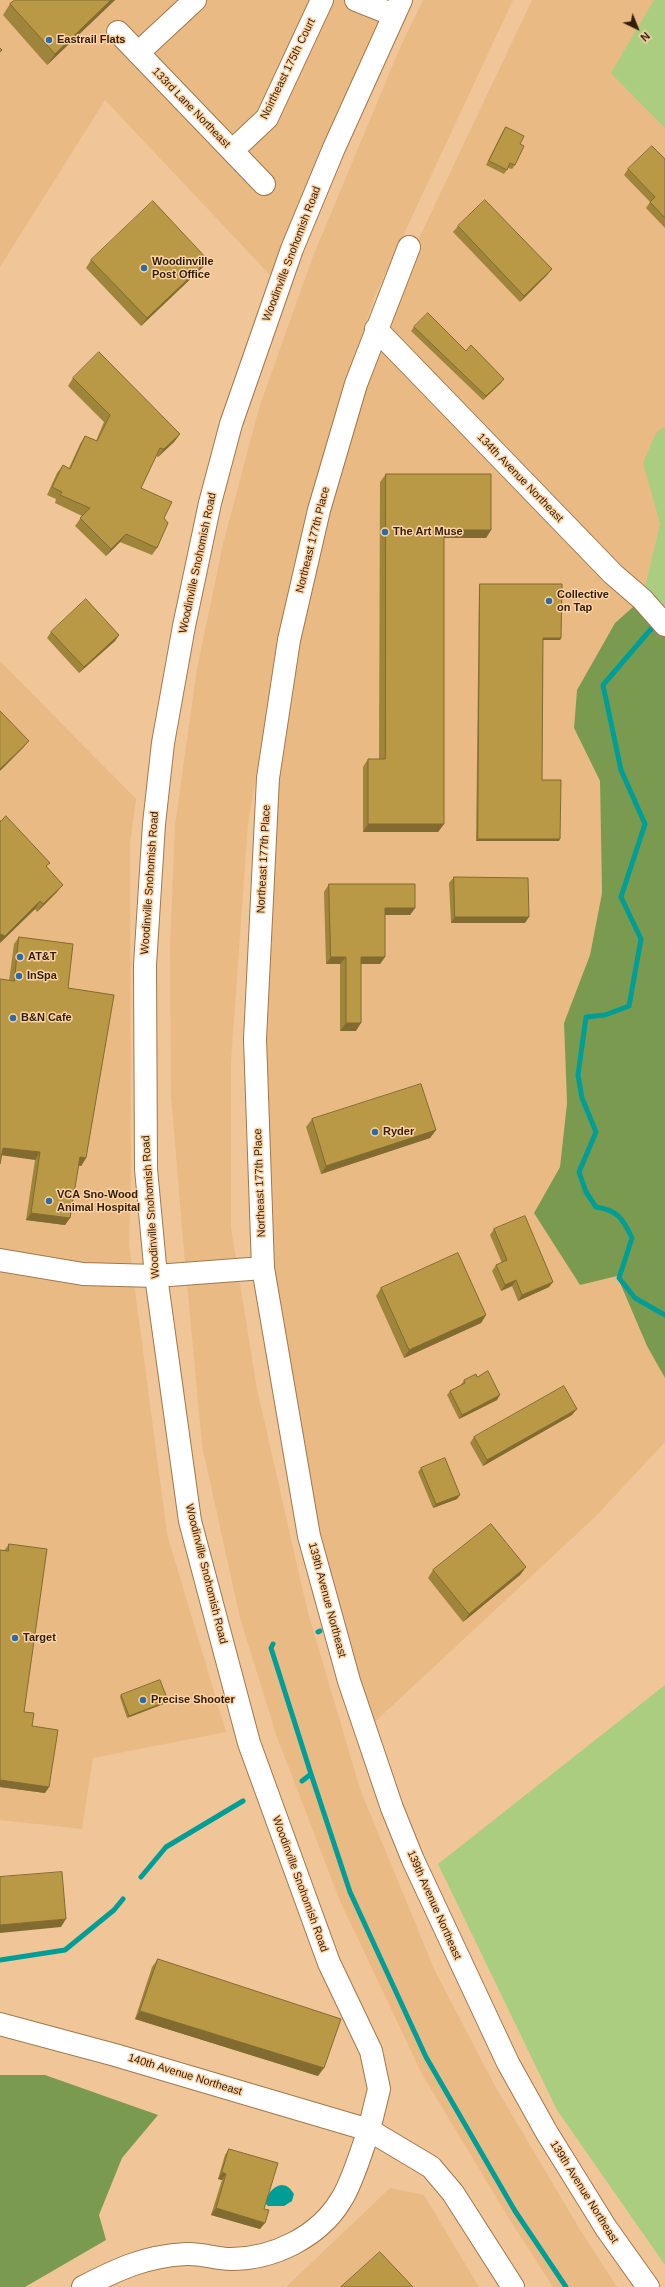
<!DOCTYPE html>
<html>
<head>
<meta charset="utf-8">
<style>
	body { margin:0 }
	#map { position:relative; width:665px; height:2287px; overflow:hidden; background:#f0c597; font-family:Helvetica,sans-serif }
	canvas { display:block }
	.north { position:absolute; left:617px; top:8px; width:40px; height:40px; -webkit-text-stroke:3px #fdd2a4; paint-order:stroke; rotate:137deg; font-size:11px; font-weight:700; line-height:16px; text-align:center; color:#2e1e0b }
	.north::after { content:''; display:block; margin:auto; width:14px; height:18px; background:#2e1e0b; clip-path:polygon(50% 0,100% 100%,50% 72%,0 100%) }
</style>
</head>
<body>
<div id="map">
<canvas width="665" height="2287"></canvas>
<div class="north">N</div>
</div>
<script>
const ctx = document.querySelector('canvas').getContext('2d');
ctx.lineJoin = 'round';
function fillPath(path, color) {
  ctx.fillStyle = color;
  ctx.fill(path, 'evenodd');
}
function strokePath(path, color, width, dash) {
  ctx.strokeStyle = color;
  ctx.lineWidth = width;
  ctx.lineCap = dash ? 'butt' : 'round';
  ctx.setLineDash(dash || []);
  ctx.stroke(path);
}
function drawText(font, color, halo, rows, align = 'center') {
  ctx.font = font + ' Helvetica,sans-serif';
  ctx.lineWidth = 3;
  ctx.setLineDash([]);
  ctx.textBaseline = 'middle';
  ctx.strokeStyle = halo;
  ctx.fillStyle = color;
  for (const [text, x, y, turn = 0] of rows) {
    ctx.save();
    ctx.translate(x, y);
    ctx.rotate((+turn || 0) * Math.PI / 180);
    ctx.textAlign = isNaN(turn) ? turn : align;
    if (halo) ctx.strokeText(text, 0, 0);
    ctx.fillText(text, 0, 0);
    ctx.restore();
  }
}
const built = new Path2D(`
	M0 0H406L285 291 105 100 0 267Z
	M423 0H513L374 298 340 405 276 658 248 824 231 1061V1228L257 1389 307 1609 360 1789 435 1971 495 2086 579 2228 617 2287H553L508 2217 422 2074 340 1901 277 1737 240 1618 202 1445 183 1240 171 1095 170 948 175 825 197 669 223 544 259 408 312 259 399 50Z
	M532 0H665V426L651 492 660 524 642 599 615 623 577 690 574 728 600 781 602 893 590 955 564 1023 567 1103 560 1167 534 1213 616 1276 647 1346 665 1378V1442L595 1517 365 1731 349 1681 263 1268 255 1039 289 640 376 329Z
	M0 661 136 799 130 843 131 1161 129 1244 167 1534 226 1732 93 1758 82 1829 0 1820Z
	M390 2188 424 2195 479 2287H286Z`);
const green = new Path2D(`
	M654 0H665V128L611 73Z
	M665 426V625L642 599 660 524 643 463 656 433Z
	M665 1685V2265L557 2110 438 1864Z`);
const forest = new Path2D(`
	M642 599 665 625V1378L647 1346 617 1276 580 1285 534 1213 560 1167 567 1103 564 1023 590 955 602 893 600 781 574 728 577 690 615 623Z
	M0 2075H45L158 2115 122 2158 99 2215 106 2240 25 2287H0Z`);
const water = new Path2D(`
	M281 2185C287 2185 290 2188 294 2194L292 2201 284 2206H268L265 2203C267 2195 272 2187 281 2185Z`);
const stream = new Path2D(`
	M651 629 603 685 621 770 645 824 621 897 641 939 629 1006 605 1015 586 1017 578 1075 582 1098 596 1132 579 1172 586 1192 596 1207C618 1210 623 1219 632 1238L619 1278 635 1298 665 1315
	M318 1632 320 1631
	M273 1644 271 1648 311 1774 302 1781
	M311 1774 350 1892 426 2057 515 2211 566 2287
	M141 1877 166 1847 243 1801
	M0 1960 65 1950 114 1910 123 1899`);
const minor = new Path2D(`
	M356 0 394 15
	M118 32 264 184
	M138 53 195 0
	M233 150 267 118 322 0
	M409 247 356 384 319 510 289 640 268 778 255 1039 263 1268 309 1536 349 1681 392 1808 413 1860 508 2063 547 2133 606 2228 648 2287
	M376 329 613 574 642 599 665 625
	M0 1260 83 1274 156 1276 263 1268
	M83 2287C118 2269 146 2256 186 2254 201 2253 216 2259 231 2259 273 2259 319 2237 341 2200 352 2184 362 2149 369 2130`);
const major = new Path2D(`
	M0 2024 115 2055 369 2130 431 2167 453 2193 513 2287
	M369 2130 379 2089 371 2051 329 1963 249 1743 190 1521 156 1276 146 1169 145 965 154 824 163 743 184 626 210 503 231 424 292 249 334 148 401 0`);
const wall = new Path2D(`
	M15 0H115L47 65 3 15 10 4Z
	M506 127 520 144 515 165 512 169 508 168 504 174 486 165 503 131Z
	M665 159V228L646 208 650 202 624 175 628 169Z
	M458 226 552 269 547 275 520 302 453 232Z
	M91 260H208L203 267 141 326 86 268Z
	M414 327 466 351 501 383 483 400 411 331Z
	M73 378 180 434 174 442 158 457 156 456 141 488 164 518 157 548 152 555 120 542 106 556 75 526 82 516 55 503 56 499 47 495 57 473 63 465 69 468 80 444 85 436 96 441 104 422 68 386Z
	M386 474 491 530 486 538H444V824L438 832H363V767L368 759H379L380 482Z
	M480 584 561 638 560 640H543L542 780 559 841H476L479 586Z
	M51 632 119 635 115 641 79 673 47 638Z
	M47 867 57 892 37 912 35 909 0 943Z
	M454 877 525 923H451L449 883Z
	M329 884 415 908 410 915H385V957L380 964H361L356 1031H340V964H326L324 892Z
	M19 937 68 988 86 1158 81 1166 78 1165 70 1218 65 1225 26 1220 35 1160 9 981 14 944Z
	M312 1119 436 1130 430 1138 321 1174 306 1127Z
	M494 1229 549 1287 518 1301 512 1286 501 1291 492 1271 496 1265 502 1263 490 1235Z
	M381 1288 486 1315 481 1323 404 1358 376 1296Z
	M477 1377 497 1400 459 1419 447 1395 450 1391 461 1385 464 1380Z
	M572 1415 483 1466 470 1443 474 1437Z
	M421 1468 460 1495 457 1499 433 1508 418 1472Z
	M9 1544 24 1712 32 1726 49 1787 45 1793 0 1787 4 1551Z
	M526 1567 520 1575 463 1622 428 1578 433 1570Z
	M121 1695 166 1703 127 1718 120 1697Z
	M158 1959 318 2076 135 2019 152 1967Z
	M229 2149 264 2209 260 2229 211 2215 222 2180 218 2179 225 2155Z`);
const shadedWall = new Path2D(`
	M111 0H115L47 65 55 54Z
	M208 260 203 267 141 326 147 318Z
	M552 269 547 275 520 302 524 296Z
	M504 379 501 383 483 400 486 396Z
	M180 434 174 442 158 457 164 449Z
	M444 530H491L486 538H439Z
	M126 534 120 542 106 556 111 549Z
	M119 635 115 641 79 673 84 667Z
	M543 638H561L560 640H542Z
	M29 741 23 748 0 771V769Z
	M368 824H444L438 832H363Z
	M478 839H560L559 841H476Z
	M63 885 57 892 37 912 43 904Z
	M40 901 35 909 0 943V934Z
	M385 908H415L410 915H380Z
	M455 917H529L525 923H451Z
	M331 957H346L340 964H326Z
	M361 957H385L380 964H355Z
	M346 1023H361L356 1031H340Z
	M436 1130 430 1138 321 1174 326 1166Z
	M3 1148 40 1152 35 1160 0 1155Z
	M80 1157 86 1158 81 1166 74 1165Z
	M31 1213 70 1218 65 1225 26 1220Z
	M516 1280 512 1286 501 1291 505 1285Z
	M553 1282 549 1287 518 1301 522 1295Z
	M486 1315 481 1323 404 1358 409 1350Z
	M500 1395 497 1400 459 1419 462 1415Z
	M577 1409 572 1415 483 1466 487 1460Z
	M460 1495 457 1499 433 1508 436 1504Z
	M526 1567 520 1575 463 1622 469 1614Z
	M168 1701 166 1703 127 1718 129 1716Z
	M0 1780 49 1787 45 1793 0 1787Z
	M66 1919 61 1927 0 1933V1925Z
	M140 2011 324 2068 318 2076 135 2019Z
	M222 2172 226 2174 222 2180 218 2179Z
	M216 2208 265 2223 260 2229 211 2215Z`);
const building = new Path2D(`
	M15 0H111L55 54 10 4Z
	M0 48 2 50 0 52Z
	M506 127 524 136 520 144 524 146 515 165 510 163 507 170 489 161Z
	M652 146 665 159V218L650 202 655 197 628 169Z
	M485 200 552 269 524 296 458 226Z
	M153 201 208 260 147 318 91 260Z
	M428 313 466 351 471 345 504 379 486 396 414 327Z
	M99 352 180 434 164 449 160 448 141 488 172 502 164 518 168 523 157 548 126 534 111 549 80 518 90 508 60 495 62 492 52 487 63 465 70 469 85 436 97 441 110 415 73 378Z
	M386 474H491V530H444V824H368V759H385Z
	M480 584H562L561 638H543L542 780H561L560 839H478Z
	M86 599 119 635 84 667 51 632Z
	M0 711 29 741 0 769Z
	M6 816 50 863 46 866 63 885 43 904 40 901 5 936 0 934V821H1Z
	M454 877 528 878 529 917H455Z
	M329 884H415V908H385V957H361V1023H346V957H331Z
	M19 937 73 944 68 988 114 995 86 1158 80 1157 70 1218 31 1213 40 1152 3 1148 0 1164V979L14 981Z
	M421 1084 436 1130 326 1166 312 1119Z
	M525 1216 553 1282 522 1295 516 1280 505 1285 496 1265 507 1260 494 1229Z
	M458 1253 486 1315 409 1350 381 1288Z
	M488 1371 500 1395 462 1415 450 1391 465 1383 464 1380 476 1374 477 1377Z
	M564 1386 577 1409 487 1460 474 1437Z
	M445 1458 460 1495 436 1504 421 1468Z
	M491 1524 526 1567 469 1614 433 1570Z
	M9 1544 47 1549 24 1712 34 1713 32 1726 58 1730 49 1787 0 1780V1550L8 1551Z
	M160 1680 168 1701 129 1716 121 1695Z
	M62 1872 66 1919 0 1925V1877Z
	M158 1959 341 2019 324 2068 140 2011Z
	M229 2149 278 2163 264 2209 269 2210 265 2223 216 2208 226 2174 222 2172Z
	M380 2252 413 2287H341Z`);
const markers = [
	[49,40,4,"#2d6ba2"],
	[144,268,4,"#2d6ba2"],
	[385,532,4,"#2d6ba2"],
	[549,601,4,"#2d6ba2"],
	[20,957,4,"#2d6ba2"],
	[19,976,4,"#2d6ba2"],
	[13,1018,4,"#2d6ba2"],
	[375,1132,4,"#2d6ba2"],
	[49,1201,4,"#2d6ba2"],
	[15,1638,4,"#2d6ba2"],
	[143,1700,4,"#2d6ba2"]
];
const poiNames = [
	["Eastrail Flats",57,40],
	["Woodinville",152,262],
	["Post Office",152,275],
	["The Art Muse",393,532],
	["Collective",557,595],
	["on Tap",557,608],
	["AT&T",28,957],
	["InSpa",27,976],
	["B&N Cafe",21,1018],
	["Ryder",383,1132],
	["VCA Sno-Wood",57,1195],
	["Animal Hospital",57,1208],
	["Target",23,1638],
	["Precise Shooter",151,1700]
];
const streetNames = [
	["Noirtheast 175th Court",288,69,-64],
	["133rd Lane Northeast",191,108,46],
	["Woodinville Snohomish Road",292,254,-69],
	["134th Avenue Northeast",520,478,46],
	["Northeast 177th Place",313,540,-76],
	["Woodinville Snohomish Road",198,563,-78],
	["Northeast 177th Place",264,859,-87],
	["Woodinville Snohomish Road",150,883,-86],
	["Northeast 177th Place",260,1183,-92],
	["Woodinville Snohomish Road",151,1207,-94],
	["Woodinville Snohomish Road",206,1574,76],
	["139th Avenue Northeast",327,1600,75],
	["Woodinville Snohomish Road",300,1884,70],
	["139th Avenue Northeast",434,1905,66],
	["140th Avenue Northeast",185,2075,17],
	["139th Avenue Northeast",584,2192,58]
];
fillPath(built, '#eaba85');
fillPath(green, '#aacd80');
fillPath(forest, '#7a9b4f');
fillPath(water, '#009e96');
strokePath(stream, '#009e96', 5);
strokePath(minor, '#a0784d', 24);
strokePath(major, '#a0784d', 24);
strokePath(minor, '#fff', 22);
strokePath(major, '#fff', 22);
fillPath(wall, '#9f843b');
fillPath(shadedWall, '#826b30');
fillPath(building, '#b99945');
strokePath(building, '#826b30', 1);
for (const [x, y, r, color] of markers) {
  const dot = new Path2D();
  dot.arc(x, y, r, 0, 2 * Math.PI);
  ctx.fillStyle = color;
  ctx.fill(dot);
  strokePath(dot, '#fdd2a4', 1.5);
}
drawText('bold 11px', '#2e1e0b', '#fdd2a4', poiNames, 'left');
drawText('11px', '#2e1e0b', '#fdd2a4', streetNames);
</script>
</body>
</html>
